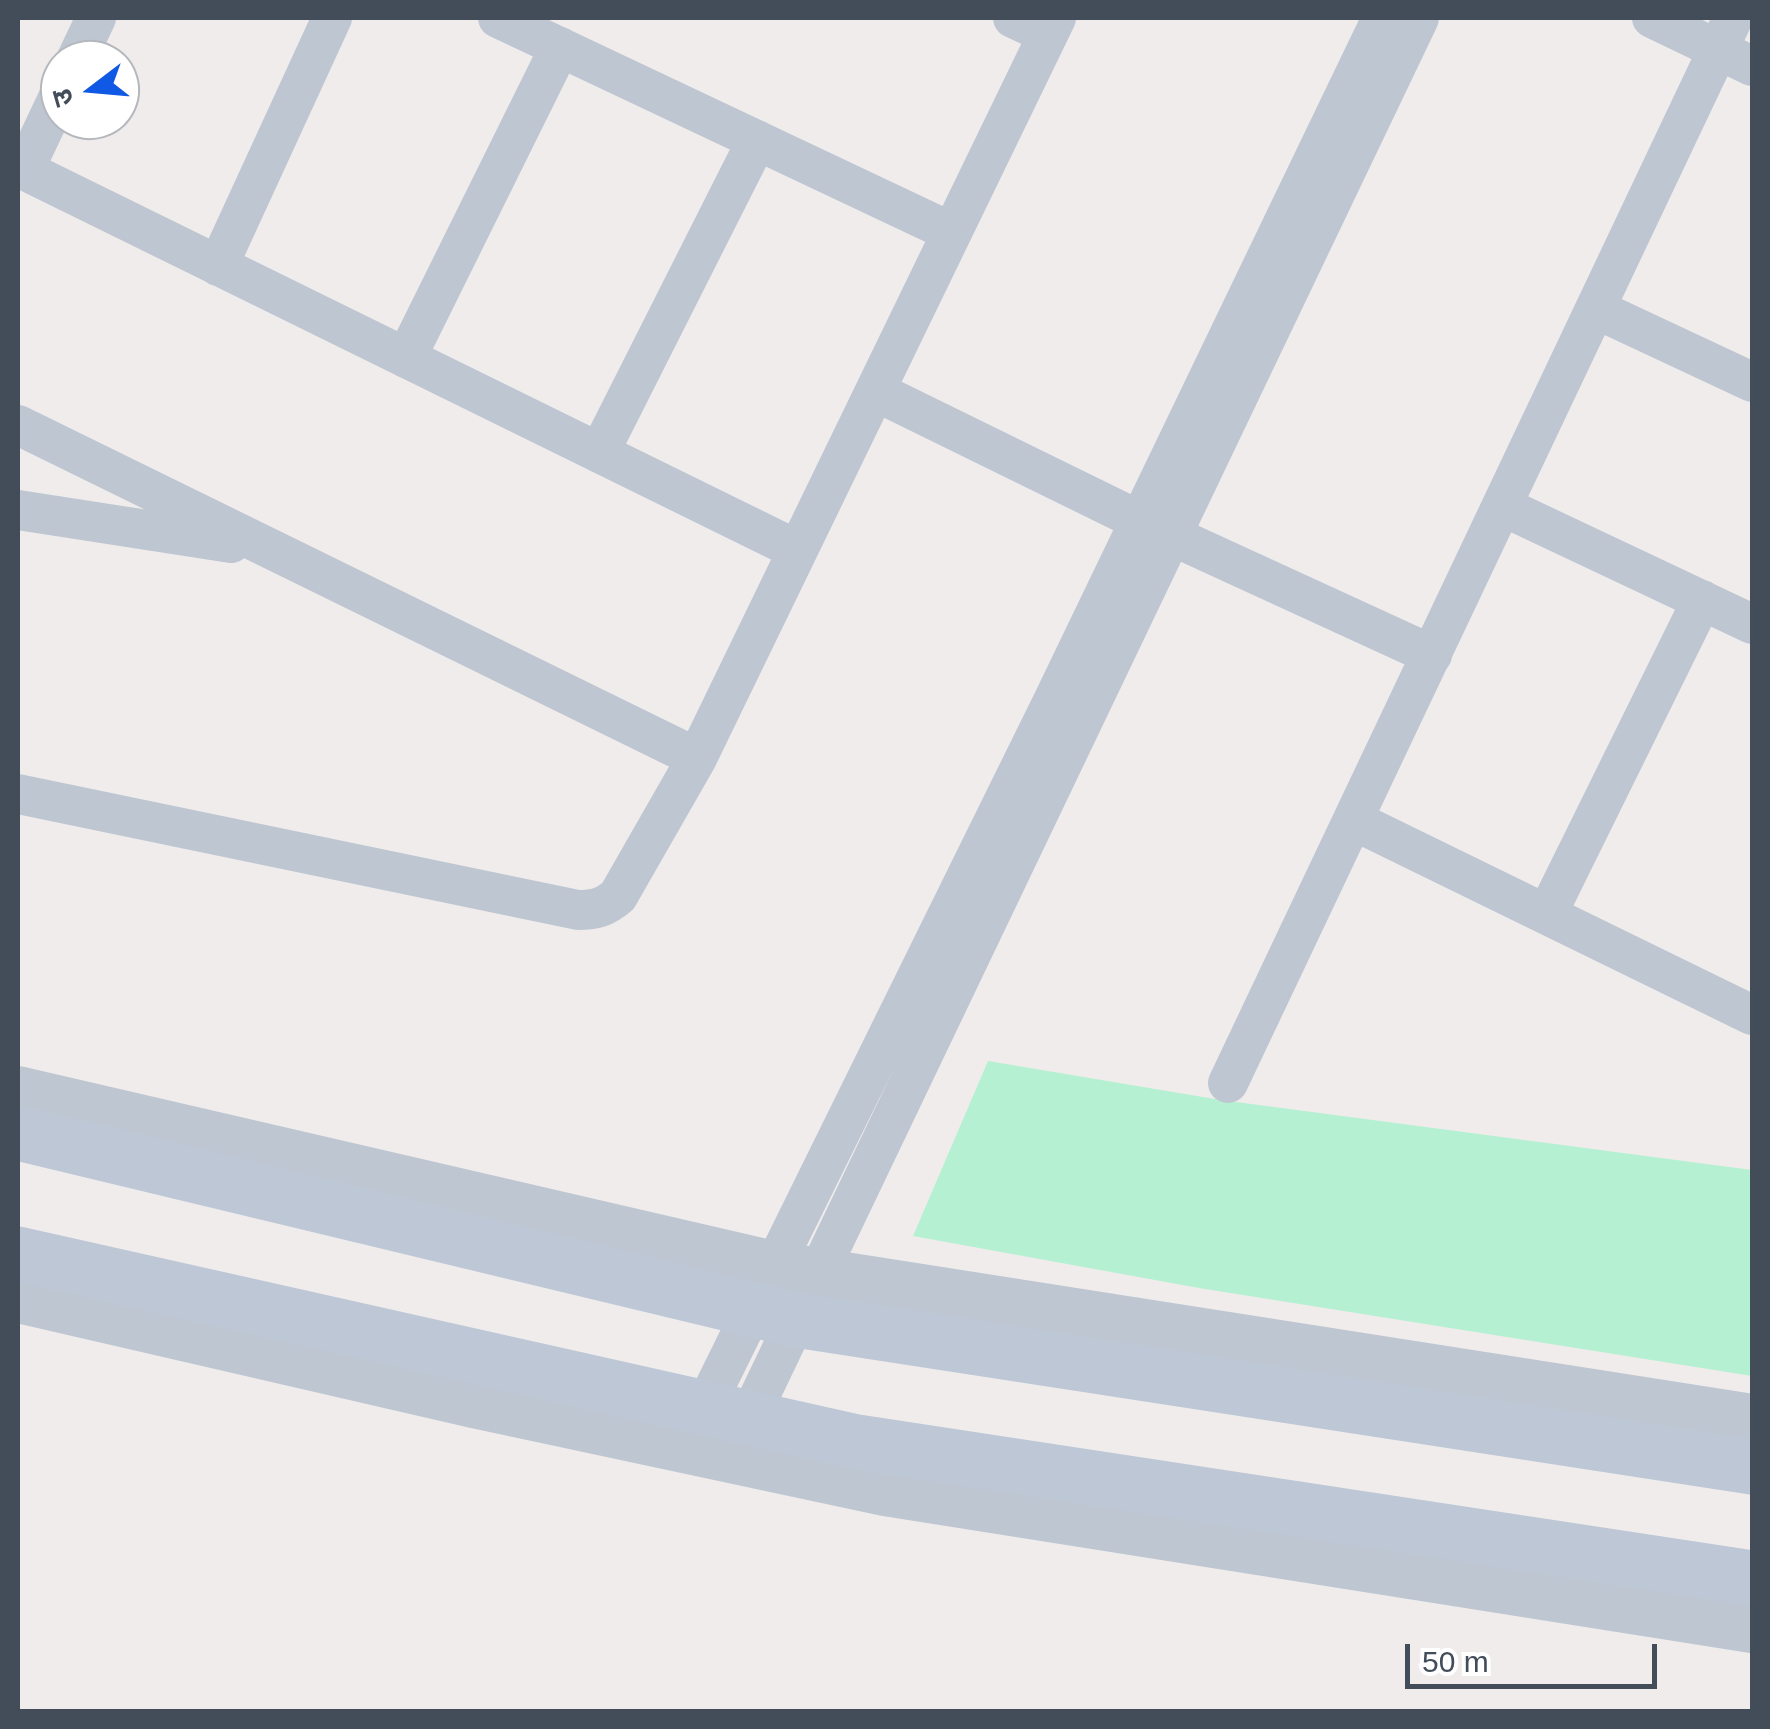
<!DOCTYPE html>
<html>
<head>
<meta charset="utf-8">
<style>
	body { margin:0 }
	#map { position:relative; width:1770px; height:1729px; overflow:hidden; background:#efeceb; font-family:Helvetica,"Noto Sans Devanagari",sans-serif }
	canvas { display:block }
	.frame { position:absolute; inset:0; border:20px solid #434d5a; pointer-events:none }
	.north { position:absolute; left:40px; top:40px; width:100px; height:100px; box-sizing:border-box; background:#fff; border:2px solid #b4b8bd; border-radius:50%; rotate:254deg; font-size:28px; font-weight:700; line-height:40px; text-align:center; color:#434d5a }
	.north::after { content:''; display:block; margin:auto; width:35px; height:45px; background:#0f59e5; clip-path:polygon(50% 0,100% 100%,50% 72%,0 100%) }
	.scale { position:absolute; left:1405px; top:1644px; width:252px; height:45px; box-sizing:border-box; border:5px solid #434d5a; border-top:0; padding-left:12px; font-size:30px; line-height:35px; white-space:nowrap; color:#434d5a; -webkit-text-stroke:8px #fff; paint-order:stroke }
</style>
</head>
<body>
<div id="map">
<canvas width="1770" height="1729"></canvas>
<div class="frame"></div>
<div class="north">उ</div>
<div class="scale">50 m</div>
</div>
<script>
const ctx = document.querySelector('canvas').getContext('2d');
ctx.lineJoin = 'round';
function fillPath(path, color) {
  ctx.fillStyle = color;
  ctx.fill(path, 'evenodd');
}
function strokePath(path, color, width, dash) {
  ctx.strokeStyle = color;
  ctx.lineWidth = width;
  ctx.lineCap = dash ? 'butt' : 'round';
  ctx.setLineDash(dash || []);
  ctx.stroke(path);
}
const green = new Path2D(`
	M988 1061 1221 1100 1752 1170V1376L1199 1288 913 1236Z`);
const minor = new Path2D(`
	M498 18 951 232
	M1013 18 1047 34
	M1652 18 1752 66
	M76 60 96 18
	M18 167 797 550
	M24 170 60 94
	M218 266 332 18
	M1596 309 1752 382
	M406 358 560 47
	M875 391 1140 521 1432 655
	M18 425 697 758
	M599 453 757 140
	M1502 506 1752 624
	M18 510 231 543
	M18 794 578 910C596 910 605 907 618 896L697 758 1056 18
	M1353 820 1752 1015
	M1547 914 1702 600
	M1228 1083 1733 18
	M693 1431 1054 699 1382 18
	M739 1439 1419 18`);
const tertiary = new Path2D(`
	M18 1091 774 1266 1752 1419
	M18 1298 473 1403 885 1491 1752 1628`);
const secondary = new Path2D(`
	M18 1133 796 1320 1752 1467
	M18 1254 857 1442 1752 1578`);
fillPath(green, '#b6f0d2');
strokePath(minor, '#bec6d2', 40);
strokePath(tertiary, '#bec6d2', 50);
strokePath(secondary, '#bdc7d6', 55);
</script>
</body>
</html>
